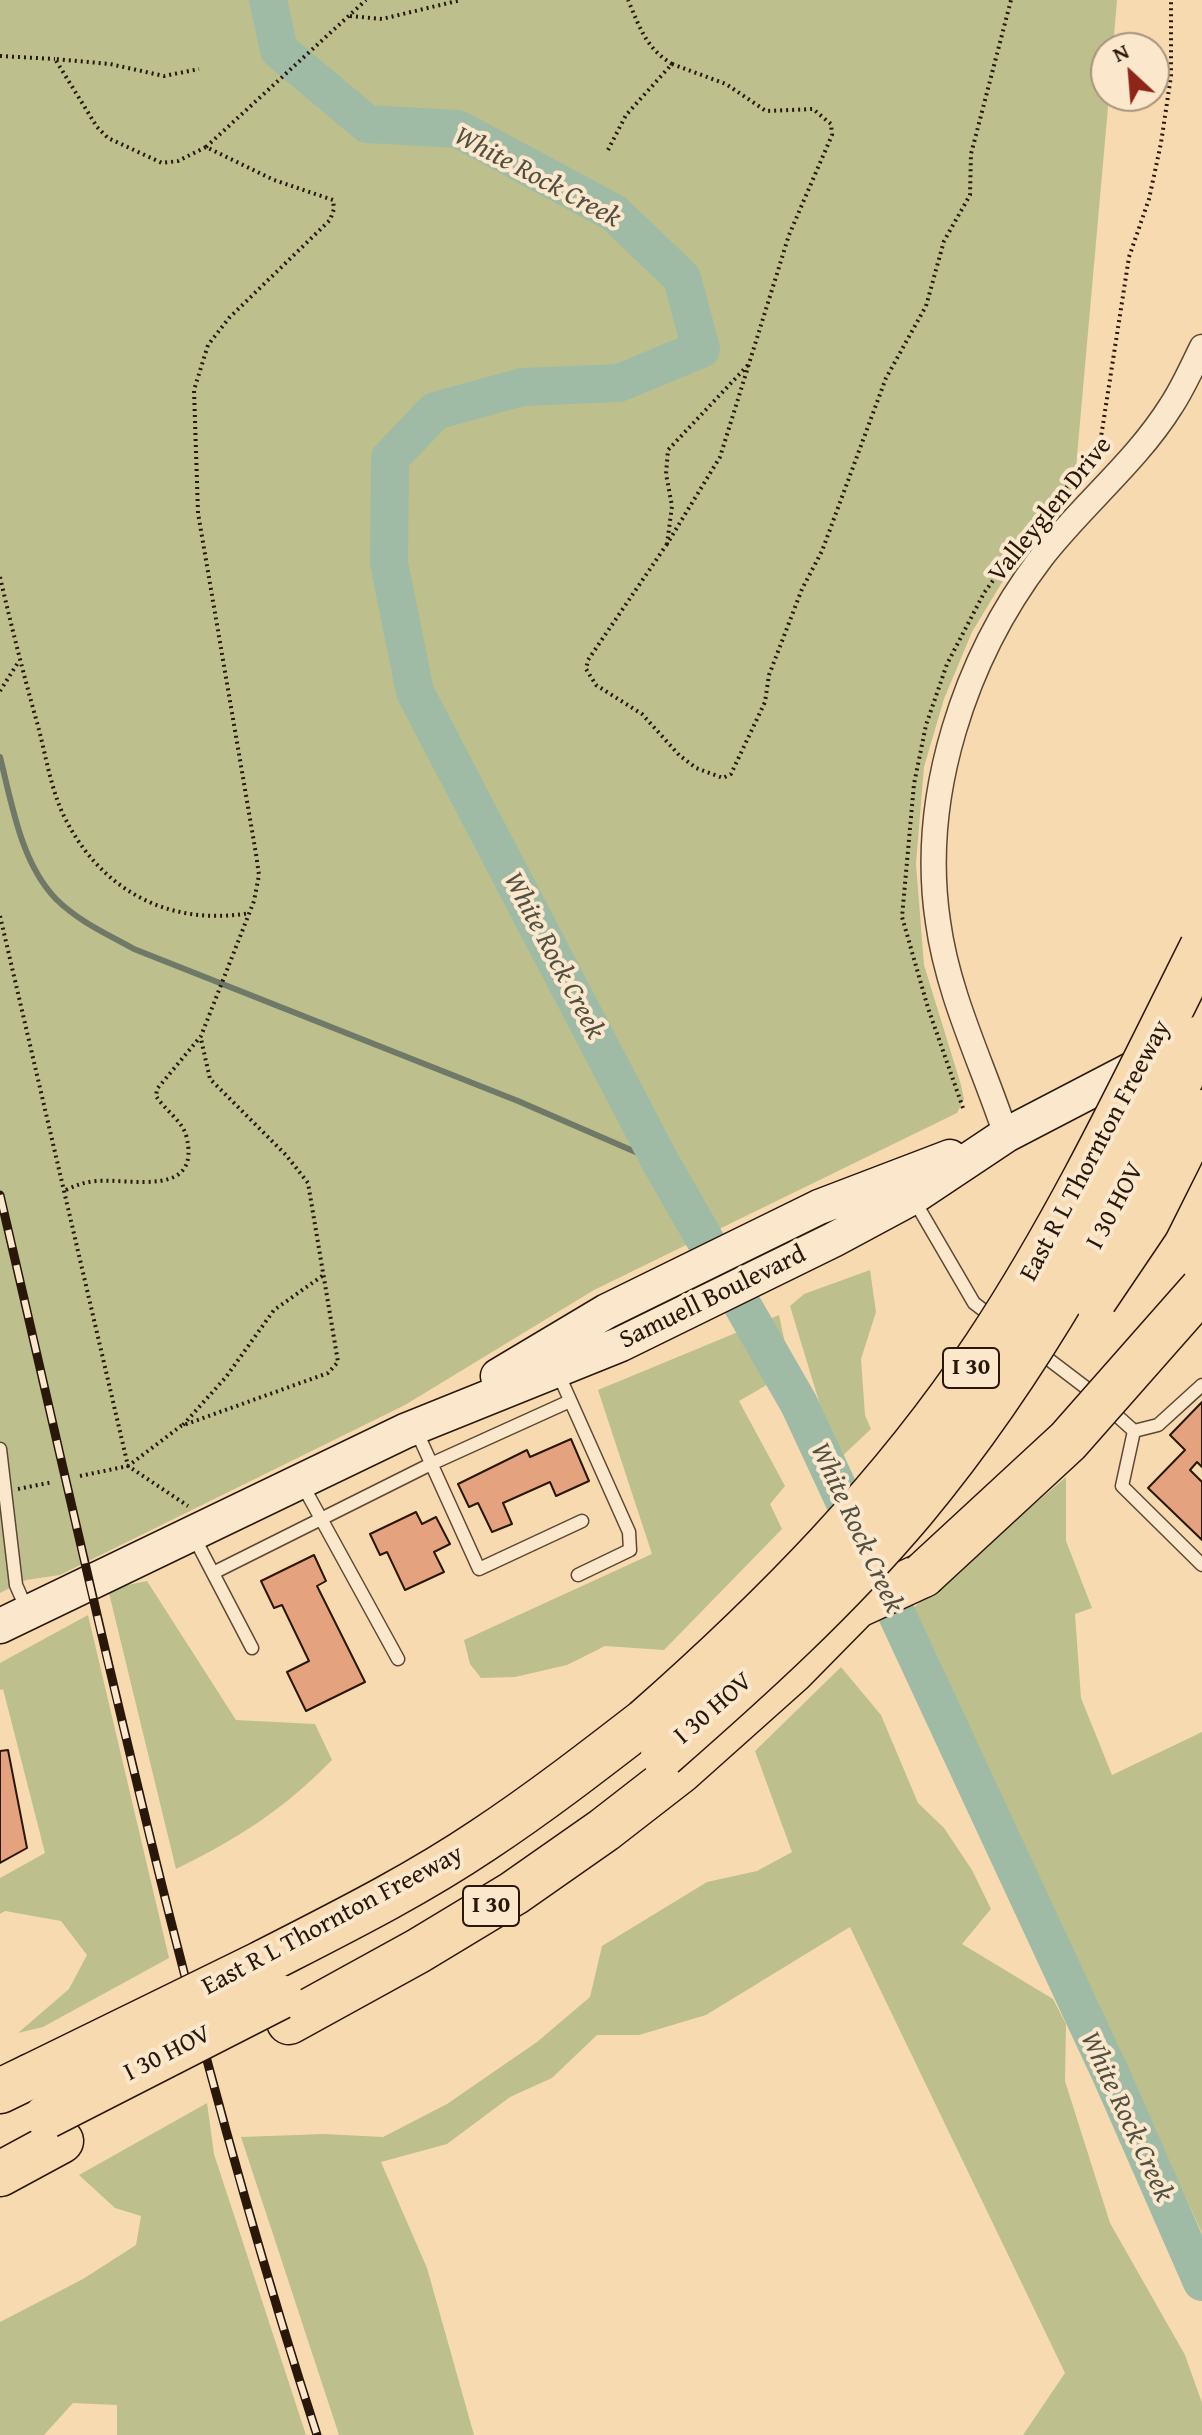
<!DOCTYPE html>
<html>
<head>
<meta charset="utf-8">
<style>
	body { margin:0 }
	#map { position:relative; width:1202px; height:2435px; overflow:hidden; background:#f8dab1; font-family:"Gentium Book Plus",serif }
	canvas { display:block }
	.north { position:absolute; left:1090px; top:32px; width:80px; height:80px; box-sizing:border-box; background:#fae7cc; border:2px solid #a6947e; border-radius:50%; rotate:334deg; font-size:22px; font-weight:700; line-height:32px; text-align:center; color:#29170a }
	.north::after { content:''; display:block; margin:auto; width:28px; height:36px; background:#8f2418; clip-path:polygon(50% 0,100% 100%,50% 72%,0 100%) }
</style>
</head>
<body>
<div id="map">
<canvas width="1202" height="2435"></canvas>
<div class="north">N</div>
</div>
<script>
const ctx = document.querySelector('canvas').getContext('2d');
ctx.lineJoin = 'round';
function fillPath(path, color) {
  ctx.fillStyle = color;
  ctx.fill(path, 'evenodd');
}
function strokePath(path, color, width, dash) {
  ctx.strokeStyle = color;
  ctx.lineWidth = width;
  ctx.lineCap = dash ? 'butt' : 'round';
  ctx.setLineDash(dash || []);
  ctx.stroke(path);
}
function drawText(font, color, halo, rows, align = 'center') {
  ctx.font = font + ' "Gentium Book Plus",serif';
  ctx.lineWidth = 8;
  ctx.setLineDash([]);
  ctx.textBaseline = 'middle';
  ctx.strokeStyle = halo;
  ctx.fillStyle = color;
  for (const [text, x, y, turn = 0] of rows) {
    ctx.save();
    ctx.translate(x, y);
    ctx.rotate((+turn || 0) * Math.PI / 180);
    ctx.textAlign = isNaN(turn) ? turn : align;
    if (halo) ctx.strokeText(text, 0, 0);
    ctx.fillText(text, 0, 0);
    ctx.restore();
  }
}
const green = new Path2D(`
	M0 0H1117L1113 48H1106V96H1109L1074 490 1001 584 972 632 944 699 924 767 916 864 924 965 961 1085 964 1099 957 1113 594 1290 405 1405 60 1575 26 1580 0 1593Z
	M870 1270 876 1312 861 1359 865 1415 871 1429 837 1461 790 1306 804 1294Z
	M779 1315 791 1371 739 1401 785 1486 770 1504 782 1529 664 1650 605 1646 567 1665 515 1677 481 1678 470 1664 464 1640 652 1554 598 1390Z
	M1066 1477V1541L1092 1608 1075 1614 1081 1698 1112 1775 1202 1732V2233L912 1609Z
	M147 1581 236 1720 315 1724 332 1760C283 1810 239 1838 176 1869L108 1589Z
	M88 1615 169 1958 43 2027 18 2033 69 1989 87 1955 61 1921 5 1911 0 1914V1878L45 1853 3 1689 0 1690V1663Z
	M841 1667 881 1715 918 1803 944 1828 972 1870 991 1909 962 1944 1053 1999 1066 2024 1065 2081 1110 2223 1185 2355 1202 2403V2435H1023L1065 2373 850 1927 706 2015 639 2035H597L552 2078 510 2097 447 2144 381 2162 427 2268 474 2435H339L241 2137 324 2134 383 2137 447 2104 537 2042 590 1997 602 1946 707 1882 757 1871 792 1852 755 1751Z
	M207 2103 214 2154 306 2435H117V2405L73 2403 44 2435H0V2322L83 2279 136 2245 141 2216 115 2208 79 2175Z`);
const stream = new Path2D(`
	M0 757C12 804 21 863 56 899 78 921 107 934 134 949L518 1101 661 1163`);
const river = new Path2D(`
	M268 0 279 50 367 124 458 129 614 213 682 278 701 349 619 383 522 387 435 411 390 458 389 563 415 692 661 1163 799 1404 1112 2077 1202 2282`);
const building = new Path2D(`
	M1202 1402V1467L1197 1462 1190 1470 1202 1482V1540L1148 1488 1185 1450 1170 1435Z
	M571 1439 589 1481 556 1496 550 1482 503 1503 512 1524 492 1532 478 1503 469 1507 458 1484 527 1450 530 1457Z
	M416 1512 422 1524 436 1517 450 1544 434 1552 444 1572 405 1590 387 1552 380 1555 370 1534Z
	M314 1555 326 1581 317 1586 365 1682 306 1711 287 1672 309 1661 282 1605 274 1608 261 1581Z
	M8 1750 27 1848 0 1863V1751Z`);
const path = new Path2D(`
	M350 16 382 19 461 0
	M0 56 55 59
	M672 64 726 84 766 111 813 109 831 124 832 135 789 235 720 457 667 544 672 506 666 474 668 450 749 364
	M206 147 366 0
	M608 150 626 115 672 64C646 48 640 28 628 0
	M667 544 588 660 586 669 596 685 642 714 679 755 696 768 723 778 731 774 765 702 769 675 802 589 822 551 886 378 926 306 944 241 970 195 971 154 1011 0
	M0 577C11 625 23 672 36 719 45 750 49 782 62 812 98 889 167 927 250 913
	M0 691 19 661
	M0 916 128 1466 181 1426 328 1373 338 1362 308 1183 286 1155 210 1079 201 1039
	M963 1108 928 1008 902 917 914 784 926 725 947 664 984 593 1032 527 1099 450 1129 257 1149 199 1161 143 1171 76V0
	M66 1190C76 1185 85 1182 96 1181 130 1178 203 1199 186 1135 182 1121 164 1109 156 1096L157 1089 201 1036 254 901 259 875 256 854 198 513 194 390 208 345 229 318 330 220 334 209 333 200 274 180 206 147 178 161 162 163 108 138 97 127 55 59 110 64 164 76 199 69
	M183 1425 226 1377 274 1310 325 1274
	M80 1476 128 1466 188 1506
	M18 1489 53 1482`);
const lane = new Path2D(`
	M914 1200 974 1303 995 1319
	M1039 1352 1085 1387 1134 1431 1122 1486 1202 1565
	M558 1373 629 1532 630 1550 578 1575
	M416 1430 479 1569 582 1521
	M1134 1431 1158 1425 1202 1385
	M0 1449 16 1585 27 1610
	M302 1484 398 1659
	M194 1537 252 1648
	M213 1573 431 1464 570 1401`);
const street = new Path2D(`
	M1006 1135C983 1065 948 996 938 922 919 796 965 658 1041 558 1081 506 1136 462 1171 406 1183 388 1192 367 1202 347`);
const secondary = new Path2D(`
	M498 1376 607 1311 819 1207 950 1157
	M0 1626 405 1431 621 1344 833 1240 913 1197 1006 1135 1152 1059`);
const highway = new Path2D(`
	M264 1962C338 1924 413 1887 483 1840 539 1803 592 1762 645 1721
	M289 2022 418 1951 514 1893 604 1830 680 1771 792 1671 856 1606 923 1575
	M0 2091 31 2076
	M0 2174 61 2141`);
const rail = new Path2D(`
	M0 1195C97 1610 185 2029 317 2435`);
const highwayBridge = new Path2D(`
	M1095 1299 1147 1222 1202 1112
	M923 1575 1068 1441 1202 1289
	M645 1721C772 1609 892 1488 986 1346 1070 1219 1134 1083 1202 947
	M663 1755C751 1678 837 1600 913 1510 1034 1365 1118 1205 1202 1037
	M31 2076 264 1962
	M47 2116 280 1997`);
const shields = [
	[971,1368,56],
	[491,1906,56]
];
const shieldNames = [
	["I 30",971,1368],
	["I 30",491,1906]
];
const streetNames = [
	["Valleyglen Drive",1051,510,-51],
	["East R L Thornton Freeway",1096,1151,-62],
	["I 30 HOV",1116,1206,-62],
	["Samuell Boulevard",713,1298,-26],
	["I 30 HOV",714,1709,-41],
	["East R L Thornton Freeway",333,1921,-28],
	["I 30 HOV",168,2054,-27]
];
const waterNames = [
	["White Rock Creek",537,178,28],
	["White Rock Creek",553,956,62],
	["White Rock Creek",856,1528,65],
	["White Rock Creek",1126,2117,65]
];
fillPath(green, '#bdc08c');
strokePath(stream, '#707968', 6);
strokePath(river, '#9fbba6', 38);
fillPath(building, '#e4a27e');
strokePath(building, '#29170a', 2);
strokePath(lane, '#5d4834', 15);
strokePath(street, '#5d4834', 27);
strokePath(secondary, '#29170a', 37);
strokePath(highway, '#29170a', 47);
strokePath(path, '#29170a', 4, [2, 4]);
strokePath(lane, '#fae7cc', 12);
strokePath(street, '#fae7cc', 24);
strokePath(secondary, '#fae7cc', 34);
strokePath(highway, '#f8dab1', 44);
strokePath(rail, '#29170a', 9);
strokePath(rail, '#fae7cc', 6, [18]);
strokePath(highwayBridge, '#29170a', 47, []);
strokePath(highwayBridge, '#f8dab1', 44);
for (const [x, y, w] of shields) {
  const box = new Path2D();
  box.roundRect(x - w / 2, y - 20, w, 40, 6);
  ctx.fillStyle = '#fae7cc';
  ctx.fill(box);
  strokePath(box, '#29170a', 2);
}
drawText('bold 24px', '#29170a', null, shieldNames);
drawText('26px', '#29170a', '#fae7cc', streetNames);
drawText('italic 28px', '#525041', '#fae7cc', waterNames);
</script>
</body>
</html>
